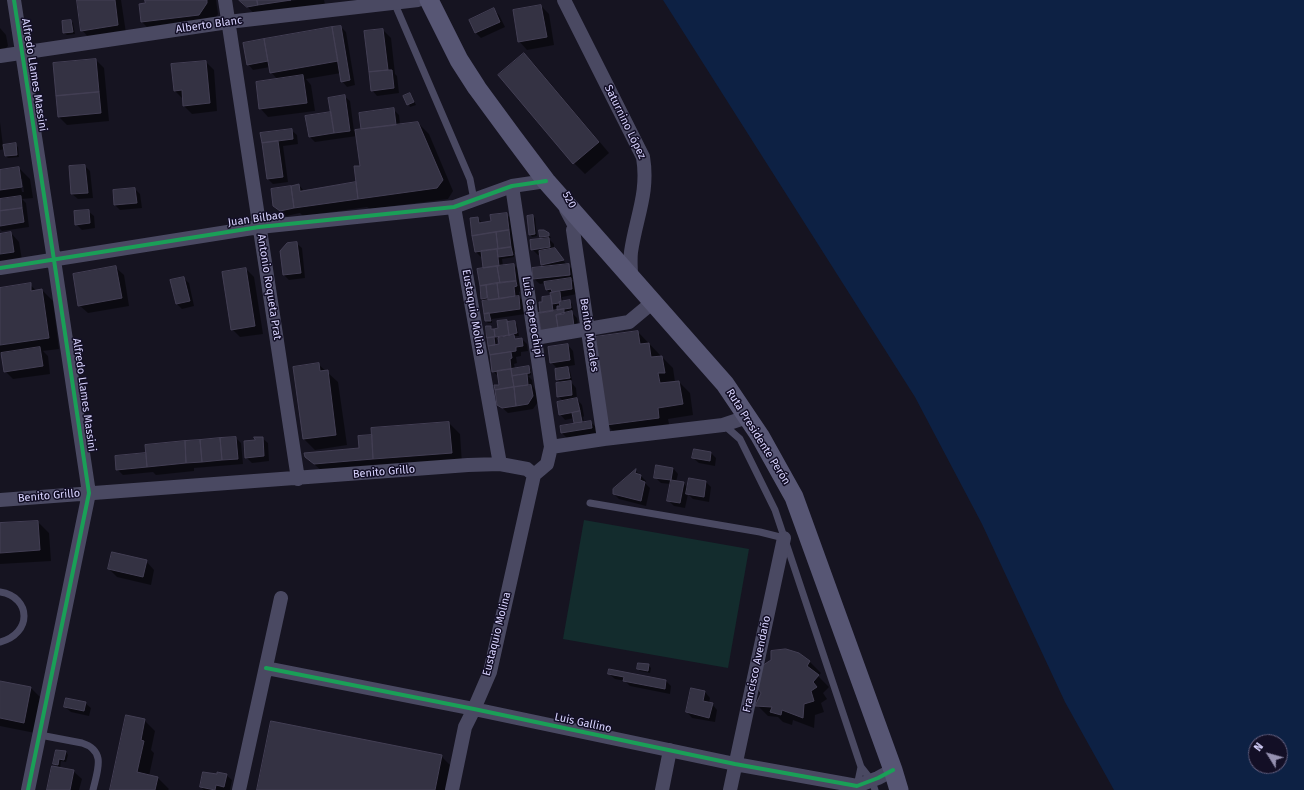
<!DOCTYPE html>
<html>
<head>
<meta charset="utf-8">
<style>
	body { margin:0 }
	#map { position:relative; width:1304px; height:790px; overflow:hidden; background:#161421; font-family:"Fira Sans",sans-serif }
	canvas { display:block }
	.north { position:absolute; left:1248px; top:734px; width:40px; height:40px; box-sizing:border-box; background:#130f26; border:1px solid #625e7d; border-radius:50%; rotate:307deg; font-size:11px; font-weight:700; line-height:16px; text-align:center; color:#d9d4ff }
	.north::after { content:''; display:block; margin:auto; width:14px; height:18px; background:#9591b1; clip-path:polygon(50% 0,100% 100%,50% 72%,0 100%) }
</style>
</head>
<body>
<div id="map">
<canvas width="1304" height="790"></canvas>
<div class="north">N</div>
</div>
<script>
const ctx = document.querySelector('canvas').getContext('2d');
ctx.lineJoin = 'round';
function fillPath(path, color) {
  ctx.fillStyle = color;
  ctx.fill(path, 'evenodd');
}
function strokePath(path, color, width, dash) {
  ctx.strokeStyle = color;
  ctx.lineWidth = width;
  ctx.lineCap = dash ? 'butt' : 'round';
  ctx.setLineDash(dash || []);
  ctx.stroke(path);
}
function drawText(font, color, halo, rows, align = 'center') {
  ctx.font = font + ' "Fira Sans",sans-serif';
  ctx.lineWidth = 3;
  ctx.setLineDash([]);
  ctx.textBaseline = 'middle';
  ctx.strokeStyle = halo;
  ctx.fillStyle = color;
  for (const [text, x, y, turn = 0] of rows) {
    ctx.save();
    ctx.translate(x, y);
    ctx.rotate((+turn || 0) * Math.PI / 180);
    ctx.textAlign = isNaN(turn) ? turn : align;
    if (halo) ctx.strokeText(text, 0, 0);
    ctx.fillText(text, 0, 0);
    ctx.restore();
  }
}
const green = new Path2D(`
	M584 520 749 549 728 668 563 639Z`);
const water = new Path2D(`
	M663 0H1304V790H1114L1065 702 982 524 915 397ZM1256 742H1280V766H1256Z`);
const shadow = new Path2D(`
	M78 0H121L126 33 90 39 82 30Z
	M146 0H216L218 14 210 26 153 33 142 22Z
	M240 0H284L267 2V4L297 0H324L325 4 259 18Z
	M541 6 549 14 554 45 527 50 519 41Z
	M493 9 499 15 505 27 481 38 476 33 470 20Z
	M71 21 73 23 75 34 67 35 64 33Z
	M341 27 346 32 355 85 347 87 342 81 341 73 306 79 311 85 315 111 268 117 260 108 278 80 271 72 270 67 253 70 248 64Z
	M0 28 6 35 8 46 0 53Z
	M383 30 391 38 395 74 397 76 399 93 377 96 372 90Z
	M524 54 535 65 609 153 585 174 574 163Z
	M96 60 104 68 109 121 67 125 59 117Z
	M206 62 214 70 217 111 192 114 184 106 183 99 175 91Z
	M410 94 416 105 410 107 405 96Z
	M344 96 350 101 354 131 362 130 360 114 393 109 399 115 400 125 418 123 429 134 453 191 448 199 370 209 367 207 303 216 300 213 286 216 280 211 299 185 304 191 357 183 361 166 357 136 315 142 310 137 332 113Z
	M0 122 3 146 15 144 18 147 19 157 8 158 6 156 5 149 0 150Z
	M291 130 297 135 298 144 283 146 288 182 273 184 268 179 261 134Z
	M85 166 90 171 93 198 78 199 72 194Z
	M19 168 30 179 33 198 22 199 26 203 29 227 2 231 0 229V171ZM20 179H22L24 192H22Z
	M135 189 140 194 142 208 120 210 115 205Z
	M88 211 94 216 95 228 82 230 76 224Z
	M506 214 512 219 516 252H514V257L502 259 503 266 514 265 519 270 522 291 519 292 520 298 524 302 525 314 492 319V323H488L486 321V302L482 298 484 269 483 257H481L476 252 478 218 482 223 492 222Z
	M533 216 535 218 537 236 532 237 530 234Z
	M11 233 19 242 22 260 0 263V235Z
	M548 234 551 238H548L554 244V249L567 265 574 270 575 280H571L576 284 577 294 562 297 563 302 569 301 572 304 573 310 570 311 577 318 579 331 542 313 544 303 552 295 547 290 546 283 540 284 534 279 545 267 542 264 540 254 538 255 532 249 544 239 541 236Z
	M296 243 302 248 305 278 289 280 284 275Z
	M115 267 124 275 129 306 88 313 79 305Z
	M246 269 254 277 263 334 240 337 232 329Z
	M183 278 189 283 194 306 182 309 177 304 171 281Z
	M30 285 37 291 42 290 53 301 59 349 43 351 48 356 50 374 13 379 5 371 3 356 0 354V289Z
	M507 321 509 323 515 322 517 325 519 336H514L517 339H522L527 344 528 351 521 352V356L516 357 517 363 514 364 515 369 528 368 531 370V375L528 376 532 380 533 387 536 391 538 402 533 409 508 413 498 404 500 386 499 377 493 371 487 327H490L493 329H500ZM496 336 499 339 500 345 497 346Z
	M638 332 660 355V357H662L673 368 675 382H679L690 393 693 415 668 419 670 429 618 436 607 425Z
	M568 345 573 351 575 365 557 368 551 362Z
	M318 364 338 382 347 445 315 450 304 439Z
	M568 368 570 371 572 380 561 382V383L557 379Z
	M571 382 576 388 577 399 582 405 584 416 583 417 584 423 590 422 596 427 597 433 567 438 562 433 575 424 574 418 565 420 560 414 564 402 558 396ZM580 417H582L584 427H582Z
	M449 423 460 434 462 464 323 472 306 457 360 449 373 436Z
	M236 438 241 443 243 464 194 468V471L156 475 153 472 123 475 117 469Z
	M262 438 268 443 269 461 252 463 246 457 256 441Z
	M711 453 716 458 715 466 699 463 693 458Z
	M673 468 678 474 676 482 683 483 688 488 706 482 711 487 709 502 693 499 688 494 685 508 674 506 669 501 671 484 661 483 655 477Z
	M636 471 646 481 645 483 650 488 646 506 619 499 614 494V490Z
	M38 522 49 533 51 561 0 564V524Z
	M146 561 154 570 151 585 117 577 109 569Z
	M810 662 821 673 818 676 829 687 823 693 827 699 821 703 824 712 815 715 814 728 793 720 792 725 783 722 778 717 768 716 757 705Z
	M648 665 651 668 650 673 640 671 638 669Z
	M610 670 666 681 671 686 670 694 630 686 625 681 615 679 609 674Z
	M0 682 31 688 42 699 35 733 0 726Z
	M692 689 705 692 710 698 709 703 712 704 717 710 715 722 692 718 687 712Z
	M85 703 91 708 89 716 71 712 65 707Z
	M144 720 155 731 151 750 154 753 149 776 158 778 169 789 168 790H111Z
	M66 752 68 755 66 762 61 761 60 768 73 771 82 779 79 790H48L59 768 54 763Z
	M441 756 452 767 448 790H258Z
	M226 775 232 780 230 790H204L201 787 218 776Z`);
const building = new Path2D(`
	M77 0H115L118 25 81 31Z
	M145 0H207V3L199 15 141 22 139 4 145 3Z
	M239 0H257L258 5 247 7Z
	M257 0H291L258 5Z
	M541 5 547 37 518 42 513 10Z
	M494 8 500 22 475 33 469 20Z
	M71 20 73 32 63 33 62 21Z
	M341 26 350 80 341 82 332 27Z
	M332 27 338 61 270 73 264 39Z
	M383 29 388 70 369 72 364 31Z
	M264 39 268 61 247 65 243 43Z
	M524 53 599 142 573 164 498 75Z
	M96 59 99 92 56 96 53 63Z
	M206 61 210 103 183 106 182 90 174 91 171 64Z
	M388 70H392L394 88 371 91 369 72Z
	M303 75 307 103 259 109 256 82Z
	M99 92 101 113 58 117 56 96Z
	M410 93 414 102 407 105 403 96Z
	M345 95 350 131 334 133 328 98Z
	M394 108 396 125 361 129 359 113Z
	M331 112 334 133 309 137 305 116Z
	M418 122 443 180 437 188 358 199 354 166H360L355 130Z
	M292 129 293 139 262 143 260 133Z
	M278 141 283 177 267 179 262 143Z
	M16 143 17 155 5 156 3 145Z
	M85 165 88 193 71 194 69 166Z
	M19 167 22 187 0 190V170Z
	M356 182 358 199 294 208 291 186 299 184 300 191Z
	M291 186 294 208 280 211 273 206 271 189Z
	M135 188 137 203 114 205 113 190Z
	M21 196 22 208 0 211V199Z
	M22 208 24 222 0 226V211Z
	M89 210 90 223 75 225 74 211Z
	M507 213 509 230 472 236 470 218 478 217 479 223 491 221 490 215Z
	M533 215 535 234 529 235 527 216Z
	M509 230 511 247 498 249 496 232Z
	M539 230H544L549 233V236L540 237Z
	M11 232 14 252 0 254V234Z
	M496 232 498 249 475 252 472 236Z
	M549 238 550 247 531 250 530 240Z
	M297 242 301 273 283 275 280 251 287 243Z
	M511 247 513 255 498 257 497 249Z
	M555 248 564 260 541 265 539 251Z
	M497 249 499 266 483 268 481 251Z
	M514 264 516 281 500 283 497 266Z
	M569 264 570 275 533 279 532 268Z
	M116 266 122 298 78 306 73 274Z
	M497 266 500 283 480 286 477 269Z
	M246 268 255 326 231 330 222 272Z
	M184 277 190 301 176 304 170 280Z
	M571 278 572 289 552 292 551 289 546 290 544 282Z
	M516 281 517 286 514 287 515 296 499 299 497 283Z
	M31 283V291L42 289 49 338 0 345V288Z
	M497 283 499 299 488 300 486 285Z
	M486 285 487 298 481 299 480 286Z
	M560 292 561 301 559 302V303L552 304 550 293Z
	M519 296 520 309 484 314 482 301Z
	M551 296 553 311 540 313 539 302H542V297Z
	M570 300 571 308 557 310V306H560L559 302Z
	M564 309V314L556 315 558 328 541 331 538 313Z
	M572 311 574 326 558 328 556 315Z
	M489 313 491 321H485L484 314Z
	M507 320 509 335 495 337 494 329 498 328 497 321Z
	M515 321 517 333 509 335 507 322Z
	M486 326H491V329H494L495 337 487 338Z
	M638 331 640 344 649 343 651 357 662 356 665 373H658L660 383 679 381 683 404 658 408 659 418 606 425 595 337Z
	M514 335 515 339 522 338 523 346 516 347V351L490 355 488 346 499 344 498 338Z
	M494 337 495 345 488 346 487 338Z
	M568 344 570 360 550 363 548 347Z
	M40 347 43 366 4 372 1 353Z
	M511 352 512 358 510 359 511 369 492 372 490 355Z
	M319 363 320 371 328 370 336 435 303 439 293 367Z
	M529 366 530 373 512 376 511 369Z
	M568 367 570 378 556 380 555 369Z
	M511 369 514 387 495 390 494 385H499L497 371Z
	M527 374 528 385 514 387 512 376Z
	M571 381 572 395 557 397 556 383Z
	M531 385 533 396 528 404 516 406 514 387Z
	M514 387 516 406 502 408 497 405 495 390Z
	M577 398 580 411 559 415 557 402Z
	M580 411 582 422 574 423 572 413Z
	M591 421 592 428 561 433 560 426Z
	M449 422 452 453 373 459 371 428Z
	M372 435 373 459 314 464 305 457 304 453 359 448 358 436Z
	M236 437 238 459 222 460 220 438Z
	M254 437H263L264 456 245 458 244 441 255 440Z
	M220 438 222 460 202 462 200 440Z
	M200 440 202 462 186 463 185 441Z
	M185 441 186 463 147 467 145 445Z
	M694 449 711 452 710 461 692 458Z
	M146 453 147 467 116 470 115 456Z
	M656 465 673 468 671 480 654 478Z
	M636 469 635 473 641 475 640 480 645 482 641 501 613 494V489Z
	M689 478 706 481 704 497 686 494Z
	M671 480 684 482 680 503 667 501Z
	M38 521 40 550 0 553V523Z
	M112 552 147 560 143 577 108 569Z
	M786 649 799 653 810 661 807 666 819 675 813 682 817 687 811 691 814 701 804 704 803 718 782 710 781 715 770 712 772 707 755 706 761 693 753 681 757 669 771 660V651Z
	M638 663 649 664 648 671 637 669Z
	M609 669 666 680 665 689 623 681 624 677 608 674Z
	M0 681 31 687 24 723 0 718Z
	M691 688 705 691 703 701 713 703 709 718 686 712Z
	M66 698 86 702 84 711 64 707Z
	M126 715 145 719 141 740 144 741 137 772 158 777 155 790H110Z
	M271 721 442 755 435 790H257Z
	M56 750 66 751 64 760 59 759 58 765 53 764Z
	M52 766 74 770 70 790H47Z
	M203 772 217 774V772L227 774 224 787 216 785 215 790 200 787Z`);
const lane = new Path2D(`
	M394 2 470 179 474 200
	M563 211 573 230
	M724 425 740 439 775 510 861 767 857 786
	M590 503 760 532 784 538
	M0 592C32 597 32 634 0 642
	M40 735 82 743C107 751 97 771 93 790
	M861 767 872 781 875 790`);
const street = new Path2D(`
	M14 0 54 260 89 493 28 790
	M225 0 298 479
	M564 0 643 157C649 193 636 217 631 252 630 260 631 269 631 277
	M0 56 228 22 418 0
	M512 186 551 447
	M454 207 500 464
	M573 230 604 439
	M0 268 259 227 454 207 512 186 546 181
	M535 338 629 322 653 302
	M534 475 547 464 551 447 604 439 723 425 747 417
	M0 500 468 465 500 464 527 469 534 475
	M266 668 474 709 735 764 857 786 878 778 893 770
	M239 790 281 598
	M452 790 465 727 474 709 490 672 534 475
	M662 790 670 750
	M730 790 784 538`);
const secondary = new Path2D(`
	M429 0 459 60 477 88 513 137 546 181 725 384 760 436 794 497 893 770 899 790`);
const cycleway = new Path2D(`
	M14 0 54 260 89 493 28 790
	M0 268 259 227 454 207 512 186 546 181
	M266 668 474 709 735 764 857 786 878 778 893 770`);
const streetNames = [
	["Alberto Blanc",209,25,-8],
	["Alfredo Llames Massini",34,75,81],
	["Saturnino López",625,122,64],
	["520",569,200,62],
	["Juan Bilbao",256,219,-8],
	["Antonio Roqueta Prat",269,287,81],
	["Eustaquio Molina",473,312,80],
	["Luis Caperochipi",532,317,81],
	["Benito Morales",589,335,81],
	["Alfredo Llames Massini",84,395,82],
	["Ruta Presidente Perón",758,437,58],
	["Benito Grillo",384,472,-5],
	["Benito Grillo",49,496,-5],
	["Eustaquio Molina",497,634,-76],
	["Francisco Avendaño",757,664,-78],
	["Luis Gallino",583,723,12]
];
fillPath(green, '#132c2d');
fillPath(water, '#0d2144');
fillPath(shadow, '#0007');
fillPath(building, '#343243');
strokePath(building, '#433f54', 1);
strokePath(lane, '#4a4962', 7);
strokePath(street, '#4a4962', 14);
strokePath(secondary, '#575674', 19);
strokePath(cycleway, '#1a9f57', 4);
drawText('11px', '#d9d4ff', '#130f26', streetNames);
</script>
</body>
</html>
